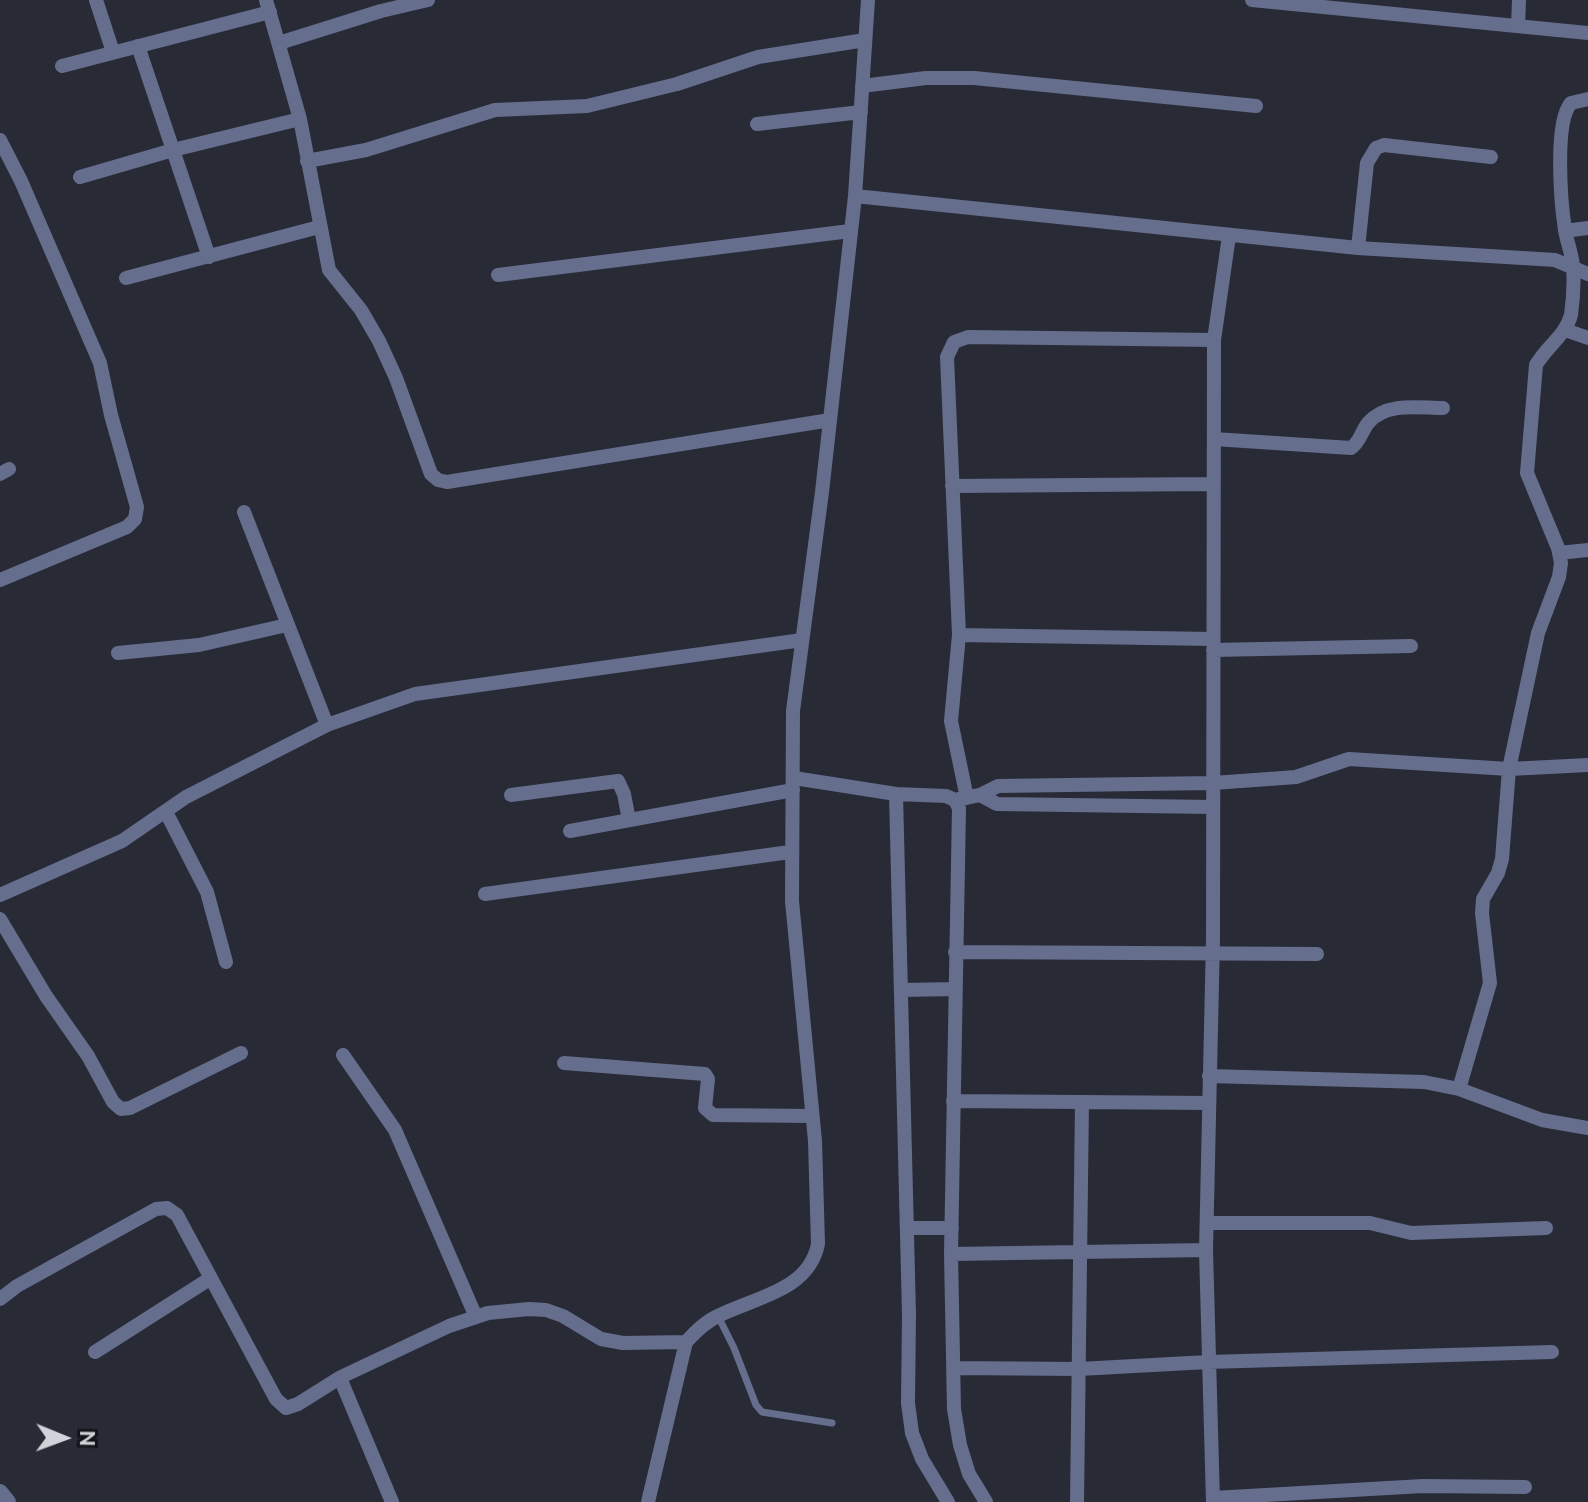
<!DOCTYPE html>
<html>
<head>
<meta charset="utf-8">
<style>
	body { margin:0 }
	#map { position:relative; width:1588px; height:1502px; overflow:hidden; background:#282b36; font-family:Ubuntu,sans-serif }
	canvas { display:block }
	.north { position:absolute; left:24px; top:1398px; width:80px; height:80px; -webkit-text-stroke:6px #131419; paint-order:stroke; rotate:91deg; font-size:22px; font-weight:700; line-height:32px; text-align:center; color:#d1d3da }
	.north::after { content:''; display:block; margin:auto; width:28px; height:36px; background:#d1d3da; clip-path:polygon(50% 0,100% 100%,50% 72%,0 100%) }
</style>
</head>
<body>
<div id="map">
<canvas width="1588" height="1502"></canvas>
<div class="north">N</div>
</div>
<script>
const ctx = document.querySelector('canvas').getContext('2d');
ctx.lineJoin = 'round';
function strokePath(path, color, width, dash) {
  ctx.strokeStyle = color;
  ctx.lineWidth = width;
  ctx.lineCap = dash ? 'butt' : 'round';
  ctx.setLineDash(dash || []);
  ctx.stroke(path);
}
const service = new Path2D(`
	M718 1316 734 1348 756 1405 762 1412 832 1423`);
const minor = new Path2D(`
	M96 0 113 52
	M266 0 300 119 329 270 361 310 379 341 396 378 431 474 438 480 447 482 830 420
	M1252 0 1588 33
	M1518 26 1519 0
	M279 43 381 11 428 0
	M138 46 209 257
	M62 66 270 12
	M862 86 926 78H974L1256 106
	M757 124 861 112
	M0 140 21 181 100 363 111 415 137 507 135 519 127 527 0 580
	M307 161 366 150 495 110 587 106 677 84 758 57 865 40
	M80 177 173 150 300 119
	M855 196 1358 248 1555 260 1588 274
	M1565 231 1588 228
	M1358 248 1367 163 1376 148 1384 145 1491 157
	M498 275 850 231
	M126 278 319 227
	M1565 330 1588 338
	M1214 439 1351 448C1361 441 1361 431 1369 422 1387 402 1418 408 1443 408
	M0 474 9 469
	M952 486 1213 484
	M244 512 327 725
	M1559 553 1588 550
	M959 635 1213 639
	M1213 650 1411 646
	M118 653 199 645 287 625
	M794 778 896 794 946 796 955 800 959 808 951 1254 954 1409 960 1445 969 1474 986 1502
	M896 794 909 1314 908 1403 912 1433 922 1459 948 1502
	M511 795 618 781 624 794 629 820
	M980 795 997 804 1213 807
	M967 798 951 721 959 635 947 357 954 342 968 337 1214 340
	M959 799 980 795 998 786 1213 783 1269 779 1296 777 1349 759 1509 769 1588 765
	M166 812 207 892 226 962
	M570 831 793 790
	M485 894 790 852
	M0 895 122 841 186 797 327 725 415 694 802 640
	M0 919 46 996 88 1056 113 1102 121 1109 130 1108 241 1053
	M955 952 1317 954
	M902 990 955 989
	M343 1055 395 1130 476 1317
	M564 1063 705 1074 708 1079 705 1108 713 1115 812 1116
	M1209 1076 1424 1082 1459 1089 1542 1120 1588 1128
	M1459 1089 1490 983 1482 913 1483 899 1498 873 1502 859 1509 769 1538 633 1559 577 1561 563 1558 548 1527 473 1536 365C1546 347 1566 335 1571 315 1573 301 1574 280 1573 266 1572 254 1567 242 1565 230 1561 204 1554 122 1571 103L1588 99
	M953 1101 1208 1103
	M1208 1223H1370L1411 1233 1546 1228
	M907 1228H952
	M951 1254 1206 1250
	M0 1299 17 1286 156 1209 167 1208 177 1215 276 1399 286 1408 298 1404 341 1377 449 1326 488 1313 529 1309 546 1310 563 1316 601 1339 623 1343 686 1342
	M95 1352 211 1278
	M955 1368 1079 1369 1208 1362 1552 1352
	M340 1378 392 1502
	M1213 1498 1423 1486 1525 1487
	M648 1502 686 1342C696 1331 706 1321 720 1315 757 1297 809 1290 818 1244L815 1141 792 901 793 711 822 492 855 196 868 0
	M1077 1502 1082 1102
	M1213 1502 1206 1250 1213 939 1214 340 1229 236`);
const tertiary = new Path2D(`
	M0 1492 8 1502`);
strokePath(service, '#666e8e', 7);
strokePath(minor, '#666e8e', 14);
strokePath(tertiary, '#666e8e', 16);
</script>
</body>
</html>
